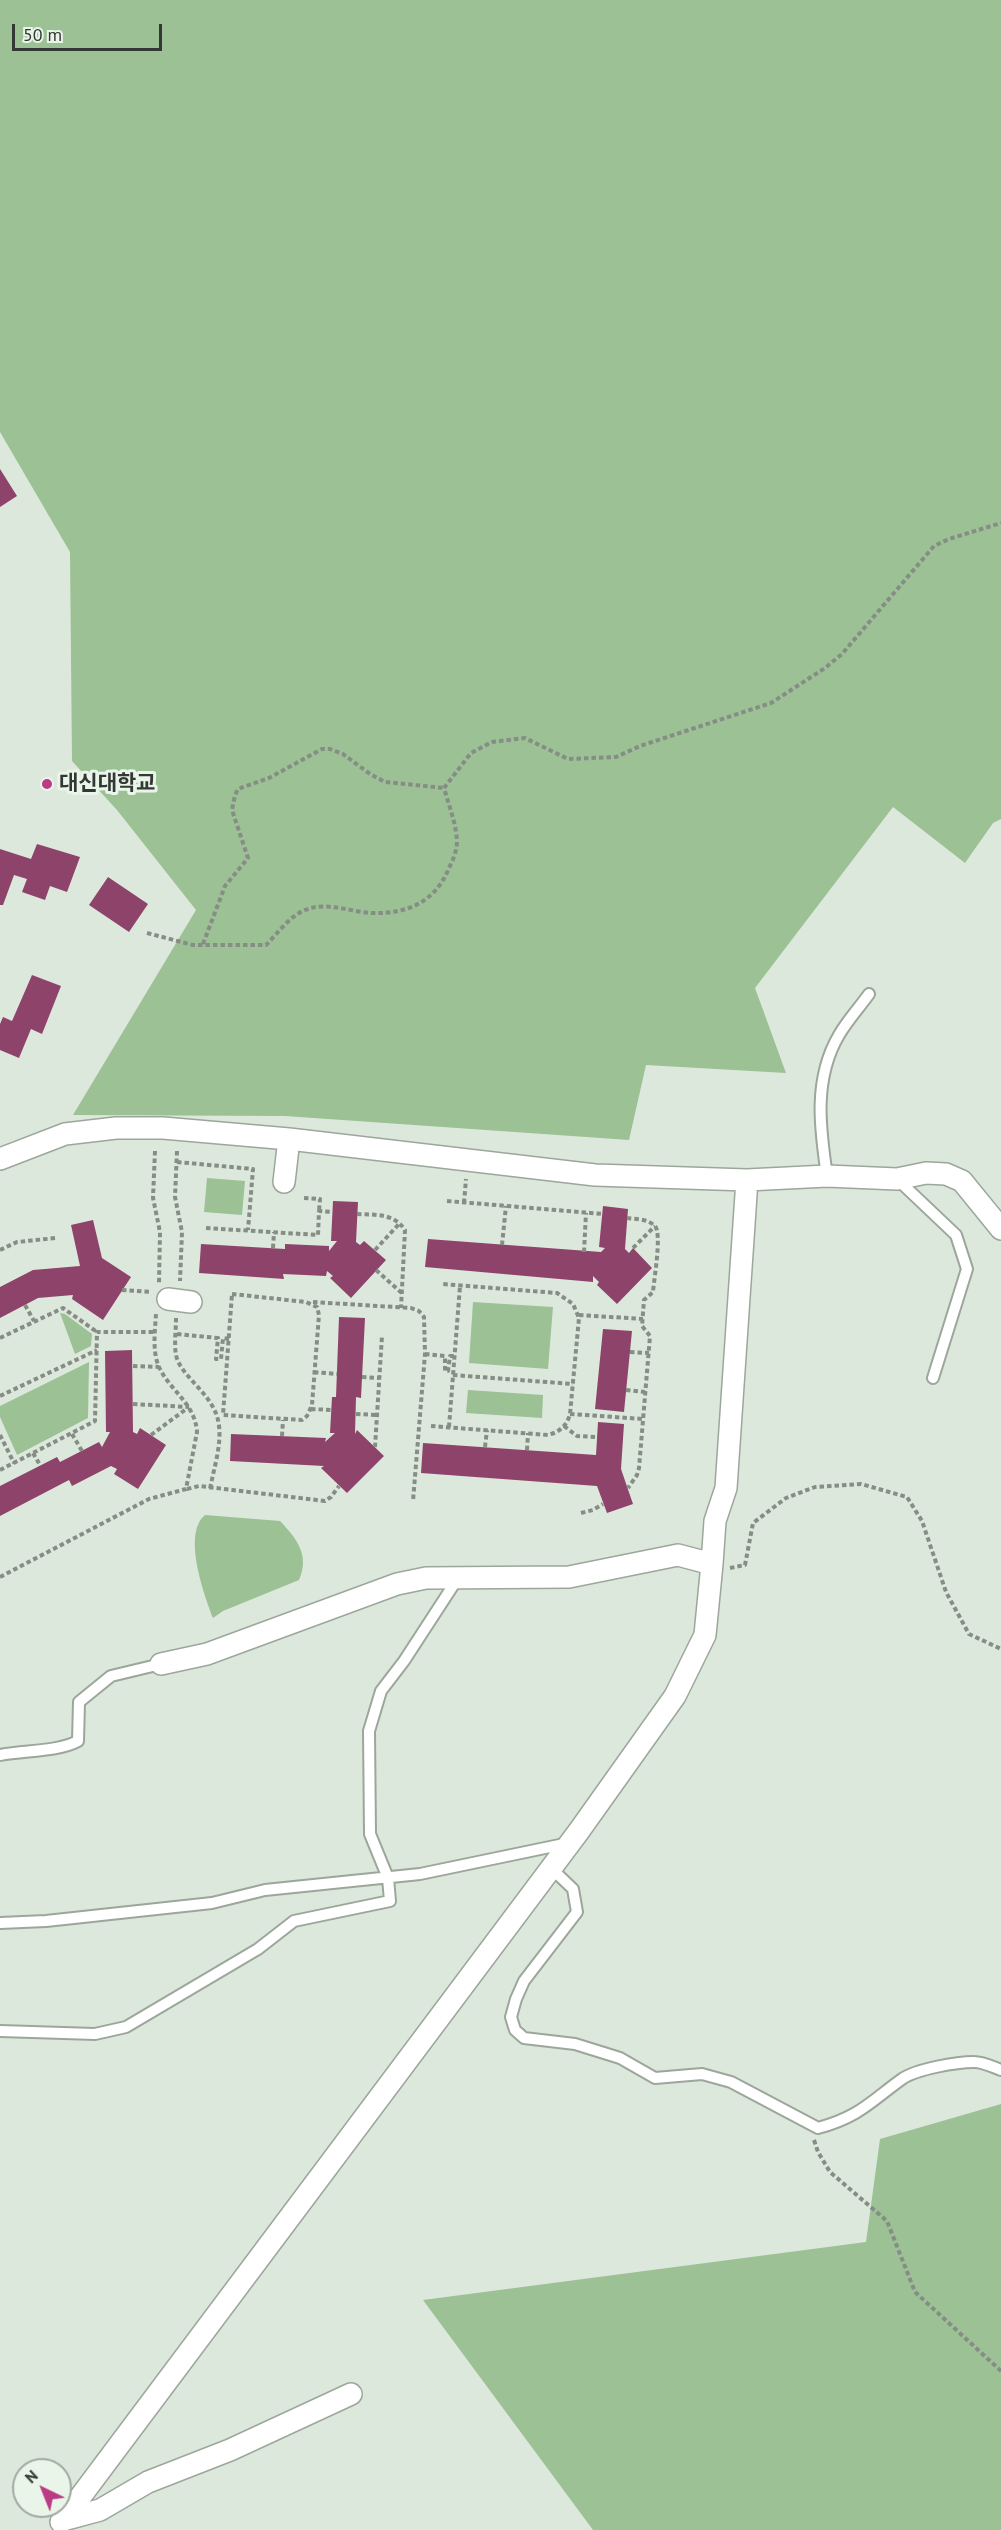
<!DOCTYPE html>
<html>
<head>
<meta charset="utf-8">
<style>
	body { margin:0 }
	#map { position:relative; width:1001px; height:2530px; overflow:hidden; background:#dde8dc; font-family:"PT Sans",sans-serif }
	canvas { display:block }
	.north { position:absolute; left:12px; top:2458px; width:60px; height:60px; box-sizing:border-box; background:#eaf5e9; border:2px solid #a1a9a1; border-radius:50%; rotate:317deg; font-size:16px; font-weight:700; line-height:24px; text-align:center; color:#343834 }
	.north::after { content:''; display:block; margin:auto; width:21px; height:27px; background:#bb3b85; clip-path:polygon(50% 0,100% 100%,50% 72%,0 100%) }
	.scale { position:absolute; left:12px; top:24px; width:150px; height:27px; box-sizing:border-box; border:3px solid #343834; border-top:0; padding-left:8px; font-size:18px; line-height:21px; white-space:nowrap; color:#343834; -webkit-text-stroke:4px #eaf5e9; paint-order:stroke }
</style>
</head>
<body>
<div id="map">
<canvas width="1001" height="2530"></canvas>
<div class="north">N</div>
<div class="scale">50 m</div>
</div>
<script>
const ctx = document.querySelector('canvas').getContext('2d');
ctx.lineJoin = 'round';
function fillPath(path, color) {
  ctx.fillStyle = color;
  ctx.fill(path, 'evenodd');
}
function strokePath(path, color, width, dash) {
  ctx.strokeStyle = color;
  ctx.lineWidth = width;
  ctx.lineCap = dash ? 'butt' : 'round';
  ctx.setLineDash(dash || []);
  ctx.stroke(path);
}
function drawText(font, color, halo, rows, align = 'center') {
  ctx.font = font + ' "PT Sans","Noto Sans KR",sans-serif';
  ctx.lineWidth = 6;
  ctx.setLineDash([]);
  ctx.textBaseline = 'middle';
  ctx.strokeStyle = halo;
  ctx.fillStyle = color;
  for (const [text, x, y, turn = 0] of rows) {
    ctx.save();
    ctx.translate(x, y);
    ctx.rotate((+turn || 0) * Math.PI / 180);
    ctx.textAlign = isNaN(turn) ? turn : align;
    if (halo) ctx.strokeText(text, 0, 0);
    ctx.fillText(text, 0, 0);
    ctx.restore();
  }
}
const green = new Path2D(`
	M0 0H1001V819L993 823 965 863 893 807 755 988 786 1073 646 1065 629 1140 285 1116 73 1115 196 910 117 810 72 761 70 552 0 432Z
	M207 1178 245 1181 242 1215 204 1212Z
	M473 1302 553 1307 548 1369 469 1363Z
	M60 1313 65 1314 92 1334 91 1346 75 1354Z
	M89 1362 88 1418 17 1455 0 1417V1406Z
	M468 1390 543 1395 542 1418 466 1413Z
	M205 1515 280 1521C297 1539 310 1555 299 1580L223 1611 213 1618C204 1594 182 1534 205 1515Z
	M1001 2104V2530H593L423 2300 866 2242 880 2139Z`);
const building = new Path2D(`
	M0 469 17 496 0 507Z
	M37 844 80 857 67 892 50 886 45 900 22 892 27 879 14 875 3 905H0V849L31 859Z
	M108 877 148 904 129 932 89 905Z
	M32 975 61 986 42 1034 31 1029 19 1058 0 1050V1024L3 1017 12 1021Z
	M333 1201 358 1202 356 1242 360 1245 364 1241 386 1260 351 1298 330 1278 333 1276 327 1271 326 1276 283 1274 284 1279 199 1273 201 1244 285 1249V1244L329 1246V1251L337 1241H331Z
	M603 1206 628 1209 625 1249 629 1253 633 1248 652 1268 617 1304 597 1285 599 1282 593 1276V1282L425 1267 428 1239 601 1252 605 1248 599 1247Z
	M93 1220 102 1258 131 1277 103 1320 72 1299 73 1295 38 1298 0 1318V1287L33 1270 80 1266 71 1225Z
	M339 1317 365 1318 361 1398 356 1397 355 1434 357 1430 384 1456 347 1493 321 1468 324 1466 230 1461 231 1434 326 1438 325 1442 335 1433H330L332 1397H336Z
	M603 1329 632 1331 624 1412 595 1409Z
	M132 1350 133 1432 137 1434 140 1428 166 1445 138 1489 114 1474 117 1469 111 1466 72 1486 69 1480 0 1516V1486L57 1457 60 1462 99 1442 102 1447 110 1432H106L105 1351Z
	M598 1422 624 1424 621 1469 633 1504 607 1513 597 1486 421 1473 423 1443 596 1455Z`);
const path = new Path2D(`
	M444 788 471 753 492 742 525 738 568 759 616 757 640 746 771 703 825 668 842 654 934 546 949 539 1001 523
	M147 933 193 945H266C278 933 291 914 308 909 327 902 352 912 372 913 408 914 435 902 449 868 453 860 457 851 457 841 456 823 449 806 444 788
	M203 944 225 886 248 858 232 810 235 795 238 789 269 778 322 749H330L343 754 370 774 385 782 444 788
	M155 1151 153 1198 160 1232 159 1283
	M177 1151 175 1197 182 1232 180 1281
	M177 1162 253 1169 248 1230
	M304 1198 320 1199 319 1211
	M447 1201 603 1214
	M464 1203 466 1179
	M357 1214C375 1215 394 1213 405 1230L401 1308
	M627 1218C636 1219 648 1219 655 1226 662 1234 654 1279 653 1292L644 1300 642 1326 650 1336 639 1468 637 1475 628 1488
	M206 1228 318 1235 319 1211 332 1212
	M502 1245 506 1206
	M273 1248 274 1232
	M633 1248 655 1226
	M0 1250 17 1242 56 1238
	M375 1250 400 1223
	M584 1252 586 1213
	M376 1270 403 1294
	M122 1290 151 1292
	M232 1294 306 1302 317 1307 319 1315 312 1405 307 1416 302 1420 223 1415Z
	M313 1302 411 1308 419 1311 424 1317 425 1354 413 1501
	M25 1305 34 1321
	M579 1315 643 1319
	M176 1318C176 1330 174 1344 176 1355 180 1376 212 1393 218 1420 223 1442 214 1467 210 1489
	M177 1334 218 1338 216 1359H221L223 1338 229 1339
	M0 1338 63 1308 97 1332
	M630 1352 649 1353
	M425 1354 445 1356V1371H448L450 1356H455
	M133 1366 159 1367
	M314 1372 337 1374
	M453 1375 573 1384
	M362 1377 379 1378
	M626 1390 645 1392
	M0 1396 97 1350
	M133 1404 189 1407
	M311 1409 331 1410
	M356 1414 377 1415
	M570 1414 643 1419
	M431 1426 548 1435C559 1432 567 1426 570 1414L579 1318 573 1304 557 1293 442 1284
	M564 1426 577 1436 597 1437
	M449 1427 460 1286
	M72 1434 82 1451
	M0 1435 14 1463
	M151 1435 189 1407
	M282 1436 283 1420
	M375 1447 382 1336
	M485 1447 487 1430
	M527 1450 528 1433
	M33 1453 40 1465
	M0 1470 95 1421 97 1332H156
	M187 1489 199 1486 325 1501 331 1497 339 1486
	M581 1513 593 1510 603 1504
	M730 1568 745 1565 753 1523 786 1498 815 1487 861 1484 907 1497 922 1521 946 1592 969 1634 1001 1649
	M0 1577 149 1499 186 1489 197 1432C195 1403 170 1391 159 1367 152 1351 155 1331 156 1314
	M814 2140 818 2152 830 2172 887 2221 915 2292 1001 2371`);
const service = new Path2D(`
	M827 1176C820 1129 813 1079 839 1035 847 1021 859 1008 869 994
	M897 1179 956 1235 967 1269 933 1378
	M0 1755C25 1750 57 1752 78 1741L79 1702 111 1676 161 1664
	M551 1868 573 1889 577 1912 524 1981 516 1999 511 2017 515 2030 524 2038 575 2044 620 2058 655 2078 702 2074 731 2082 818 2128C859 2117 870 2102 902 2079 916 2069 957 2062 974 2062 983 2062 993 2067 1001 2070
	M0 1923 46 1921 212 1903 265 1890 420 1874 569 1843
	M0 2031 95 2034 126 2027 258 1949 294 1921 390 1901 388 1878 370 1834 369 1731 381 1691 404 1661 458 1578`);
const minor = new Path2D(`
	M0 1159 65 1134 116 1128H163L289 1139 595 1175 747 1180 827 1176 897 1179 926 1173 946 1174 962 1181 1001 1229
	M284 1182 289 1139
	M168 1299 191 1302
	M161 1664 207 1654 397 1584 426 1578 569 1577 678 1555 712 1564 715 1521 726 1488 747 1180
	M63 2520 579 1831 675 1696 705 1635 712 1564
	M61 2522 63 2520 100 2510 148 2482 230 2450 351 2394`);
const markers = [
	[47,784,6,"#bb3b85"]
];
const poiNames = [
	["대신대학교",59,784]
];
fillPath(green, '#9bc195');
fillPath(building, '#8e436b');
strokePath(service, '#9ca69b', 14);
strokePath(minor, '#9ca69b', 24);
strokePath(path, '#858d85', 4, [4.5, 3]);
strokePath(service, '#fff', 10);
strokePath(minor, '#fff', 21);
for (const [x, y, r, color] of markers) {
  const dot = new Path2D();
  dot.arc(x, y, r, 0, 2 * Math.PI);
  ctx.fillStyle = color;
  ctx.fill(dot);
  strokePath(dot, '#eaf5e9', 2);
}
drawText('bold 21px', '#343834', '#eaf5e9', poiNames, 'left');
</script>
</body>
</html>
